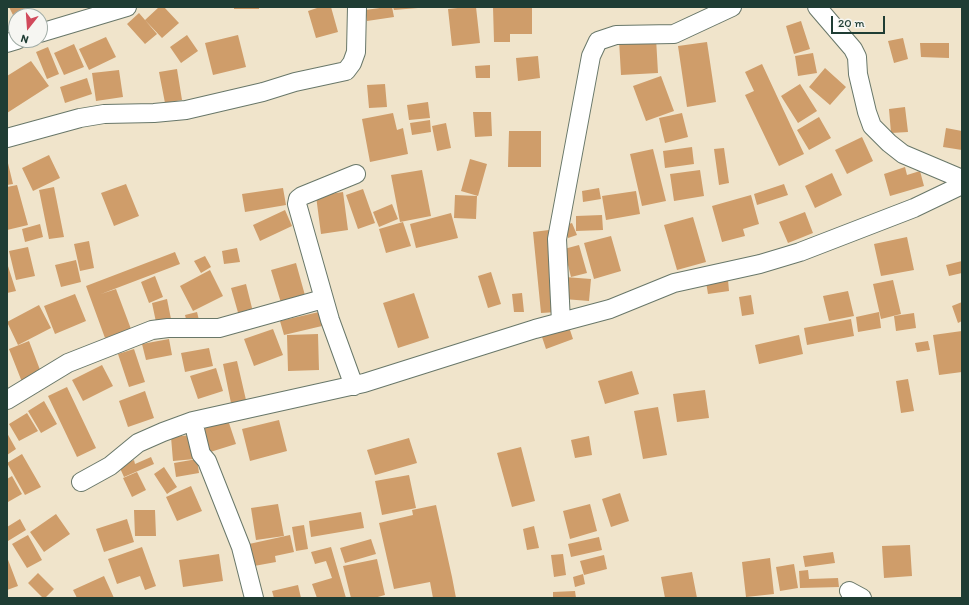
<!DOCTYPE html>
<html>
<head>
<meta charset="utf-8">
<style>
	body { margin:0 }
	#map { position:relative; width:969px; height:605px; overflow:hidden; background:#f0e4cb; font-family:Itim,sans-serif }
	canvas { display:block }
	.frame { position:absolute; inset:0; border:8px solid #1f3d34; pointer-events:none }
	.north { position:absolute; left:8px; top:8px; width:40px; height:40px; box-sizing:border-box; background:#f6f6f2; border:1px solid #a0aca6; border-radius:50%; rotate:197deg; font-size:11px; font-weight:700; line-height:16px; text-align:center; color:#1f3d34 }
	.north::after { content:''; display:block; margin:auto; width:14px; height:18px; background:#d1495b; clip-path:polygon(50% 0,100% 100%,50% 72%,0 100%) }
	.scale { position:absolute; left:831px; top:16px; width:54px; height:18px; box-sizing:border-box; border:2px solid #1f3d34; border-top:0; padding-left:5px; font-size:12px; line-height:14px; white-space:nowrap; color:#1f3d34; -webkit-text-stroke:3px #f6f6f2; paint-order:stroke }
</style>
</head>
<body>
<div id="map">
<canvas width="969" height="605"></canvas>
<div class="frame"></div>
<div class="north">N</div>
<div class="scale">20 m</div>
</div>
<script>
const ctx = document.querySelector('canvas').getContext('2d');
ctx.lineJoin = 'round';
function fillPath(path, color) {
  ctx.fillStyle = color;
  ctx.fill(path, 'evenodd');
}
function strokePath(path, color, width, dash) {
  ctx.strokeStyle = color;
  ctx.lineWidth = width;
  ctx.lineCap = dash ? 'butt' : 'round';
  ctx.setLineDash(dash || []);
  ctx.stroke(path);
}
const building = new Path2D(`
	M9 7H27L31 16H16V21Z
	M159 7H164L179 23 162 38 145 20Z
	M234 7H259V9H234Z
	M320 7H331L338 32 316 38 308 11Z
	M387 7H392L394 17 367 21 365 10Z
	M393 7H418V8L394 10Z
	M467 7H476L480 43 452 46 448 9Z
	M493 7H532V34H510V42H494Z
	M139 13 157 34 145 44 127 24Z
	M801 21 810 49 794 54 786 26Z
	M187 35 198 51 181 63 170 47Z
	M238 35 246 67 213 75 205 43Z
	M106 37 116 57 89 70 79 49Z
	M656 38 658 73 621 75 619 40Z
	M903 38 908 59 894 63 888 41Z
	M707 42 716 102 687 107 678 46Z
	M920 43H949V58L921 57Z
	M74 44 84 67 64 75 54 53Z
	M48 47 59 74 47 79 36 52Z
	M813 53 817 73 798 76 795 56Z
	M538 56 540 78 518 81 516 58Z
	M31 61 49 86 7 113V76Z
	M762 64 804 154 779 166 745 95 754 91 745 72Z
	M490 65V78H476L475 66Z
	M825 68 846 87 830 105 809 87Z
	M177 69 182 100 165 103 159 72Z
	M119 70 123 97 96 101 92 73Z
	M661 76 674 111 646 121 633 86Z
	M87 78 92 94 65 103 60 87Z
	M385 84 387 107 369 108 367 85Z
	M800 84 817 111 798 123 781 96Z
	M428 102 430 118 409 120 407 105Z
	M905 107 908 132 891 133 889 109Z
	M473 112H491L492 136 475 137Z
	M393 113 397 130 403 128 408 154 370 162 362 119Z
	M682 113 688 137 665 143 659 118Z
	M819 117 831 138 809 150 797 130Z
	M430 120 431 132 412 135 410 123Z
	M446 123 451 148 437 151 432 126Z
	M946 128 962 131V150L943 147Z
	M509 131H541V167H508Z
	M862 137 873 161 847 174 835 150Z
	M692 147 694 164 665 168 663 151Z
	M724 148 729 183 719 185 714 149Z
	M653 149 666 201 642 206 630 154Z
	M49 155 60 178 33 191 22 168Z
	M7 159 13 184 7 185Z
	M470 159 487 164 478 196 461 191Z
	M905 167 907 175 920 171 924 186 890 196 884 174Z
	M422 170 431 216 400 222 391 175Z
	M700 170 704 196 674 201 670 174Z
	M832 173 842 195 815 208 805 186Z
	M126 184 139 216 114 226 101 193Z
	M784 184 788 195 757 205 754 194Z
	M17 185 28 225 7 230V187Z
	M54 187 64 237 49 239 39 190Z
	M283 188 286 205 245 212 242 194Z
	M599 188 601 199 583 202 582 191Z
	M363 189 375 223 358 229 346 195Z
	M636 191 640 214 606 220 602 196Z
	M343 192 348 230 321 234 316 196Z
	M455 195 477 196 476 219 454 218Z
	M751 195 759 224 743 229 745 236 722 242 712 206Z
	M392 204 398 219 379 227 373 212Z
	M285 210 292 226 260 241 253 225Z
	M805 212 813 233 788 243 779 222Z
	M451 213 458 238 416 248 410 224Z
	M602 215 603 230 576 231V216Z
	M693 217 706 262 677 270 664 225Z
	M403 222 411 246 386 253 379 229Z
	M572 223 577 235 568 238 563 226Z
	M40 224 43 237 25 242 22 229Z
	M549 230 557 312 541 313 533 232Z
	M611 236 621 271 594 279 584 243Z
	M907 237 914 270 881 276 874 244Z
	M89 241 94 268 80 271 74 244Z
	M579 245 587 273 571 277 564 249Z
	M28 247 35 276 16 280 9 251Z
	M237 248 240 262 224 264 222 251Z
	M175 252 180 264 101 294 116 289 131 329 105 338 86 286Z
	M205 256 211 267 201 273 194 261Z
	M76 260 81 282 61 287 55 265Z
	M962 261V273L949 276 946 265Z
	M7 263 16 291 7 293Z
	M296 263 306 299 282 306 271 270Z
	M210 270 223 296 193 311 180 286Z
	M491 272 501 304 488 308 478 276Z
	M155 276 163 297 149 303 141 282Z
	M565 277 591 279 589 301 564 299Z
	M728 280 729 291 708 294 706 282Z
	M893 280 901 314 881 319 873 284Z
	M246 284 253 312 239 316 231 288Z
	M848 291 854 316 829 321 823 296Z
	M414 293 429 338 398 348 383 303Z
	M522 293 524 312H514L512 294Z
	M75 294 86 321 55 334 44 306Z
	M751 295 754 314 742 316 739 297Z
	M167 299 171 319 156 322 152 303Z
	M962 302V321L958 323 952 306Z
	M39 305 51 328 18 345 7 322Z
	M197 312 200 324 188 327 185 315Z
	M319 312 322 326 284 335 280 321Z
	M879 312 881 328 858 332 856 317Z
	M914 313 916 328 896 331 894 316Z
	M851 319 854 336 807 345 804 328Z
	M569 327 573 339 546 349 542 337Z
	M273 329 283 355 254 366 244 339Z
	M962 331V372L939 375 933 335Z
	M318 334 319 370 288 371 287 335Z
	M799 335 803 354 759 364 755 345Z
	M169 339 172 355 146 360 142 344Z
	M29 341 42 375 22 382 9 349Z
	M928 341 930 350 917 352 915 343Z
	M209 348 213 366 185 372 181 353Z
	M134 349 145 382 129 387 118 354Z
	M237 361 246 400 231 403 223 364Z
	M102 365 113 386 83 401 72 380Z
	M216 368 223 391 198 399 190 376Z
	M632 371 639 394 605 404 598 381Z
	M908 379 914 411 901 413 896 381Z
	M67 387 96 448 77 457 48 396Z
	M705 390 709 418 677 422 673 394Z
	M145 391 154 418 128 427 119 401Z
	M44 401 57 424 41 433 28 411Z
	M658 407 667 455 643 459 634 411Z
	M27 413 38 431 19 441 9 424Z
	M228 420 236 444 207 453 199 429Z
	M279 420 287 451 250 461 242 429Z
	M7 433 16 449 7 455Z
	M192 435 195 459 173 461 171 437Z
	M589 436 592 455 575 458 571 440Z
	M409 438 417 463 375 475 367 450Z
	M521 447 535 501 512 507 497 453Z
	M22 454 41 487 25 495 7 463Z
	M151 457 154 464 124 477 119 466 134 460 135 464Z
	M197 459 199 473 176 477 174 463Z
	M164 467 177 487 167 494 154 474Z
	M137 472 146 490 132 497 123 478Z
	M409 475 416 508 382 515 375 481Z
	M12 476 22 494 8 502 7 479Z
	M191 486 202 511 177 521 166 497Z
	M620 493 629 521 611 527 602 499Z
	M278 504 284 536 256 540 251 508Z
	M590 504 597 531 570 539 563 511Z
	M436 505 452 577 456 598H433L430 582 394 589 379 523 413 515 412 510Z
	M134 510H155L156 536H135Z
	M361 512 364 528 311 537 309 521Z
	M56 514 70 534 44 552 30 532Z
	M20 519 26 530 8 541 7 527Z
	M127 519 134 542 104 552 96 529Z
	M304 525 308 549 296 551 292 527Z
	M534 526 539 548 527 550 523 529Z
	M28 535 42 560 27 568 12 544Z
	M290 535 294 552 275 556 276 562 254 566 249 544Z
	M599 537 602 550 571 557 568 544Z
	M371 539 376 554 345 563 340 548Z
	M910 545 912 576 884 578 882 546Z
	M142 547 156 586 145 590 140 576 117 584 108 559Z
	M331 547 346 598H317L312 584 332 578 326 561 315 564 311 552Z
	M833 552 835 563 805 567 803 556Z
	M219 554 223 581 183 587 179 560Z
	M563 554 566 575 554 577 551 555Z
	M604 555 607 569 584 575 580 561Z
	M7 557 18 586 7 590Z
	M770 558 774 594 746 597 742 562Z
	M377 559 385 595 374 598H351L343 566Z
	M794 564 798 588 780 591 776 567Z
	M808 570 809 579 838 578 839 587 800 588 799 571Z
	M692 572 697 598H665L661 577Z
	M38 573 54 589 45 598H43L28 583Z
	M583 574 585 584 575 587 573 577Z
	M104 576 114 598H77L73 590Z
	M298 585 301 598H274L272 591Z
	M575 591 576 598H553V592Z`);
const minor = new Path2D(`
	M817 7 853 49 857 57 858 74 867 112 872 126 889 143 903 154 962 179
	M40 33 127 7
	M7 43 17 40
	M7 138 80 118 104 114 154 113 186 110 263 92 295 82 346 71 352 63 356 52 357 7
	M561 322 557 239 591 56 598 41 616 35 674 34 732 7
	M354 386 330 320 297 204 298 199 302 196 356 174
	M7 400 68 363 152 330 168 328H219L323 299
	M193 421 201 454 207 461 241 547 254 598
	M81 482 110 466 138 443 163 432 193 421 364 383 535 329 610 309 674 283 760 264 800 252 914 208 962 185
	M849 591 862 598`);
fillPath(building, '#cf9d6a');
strokePath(minor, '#687769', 20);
strokePath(minor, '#fff', 18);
</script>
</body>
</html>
